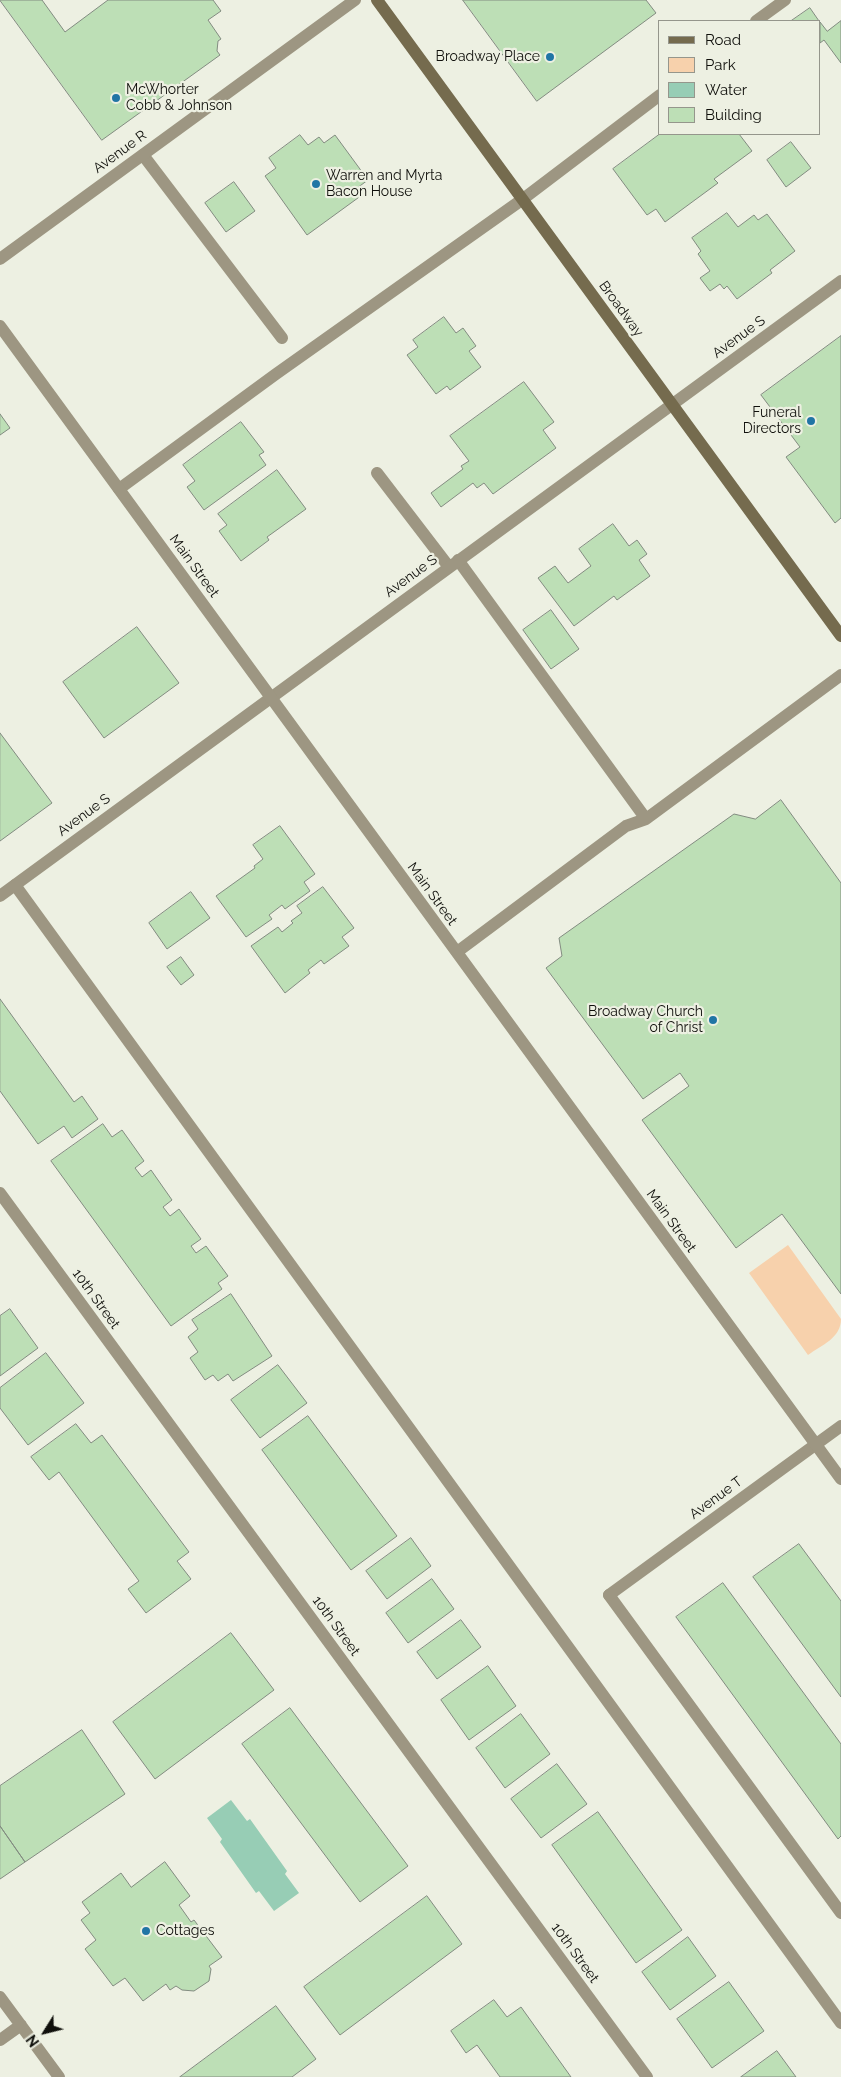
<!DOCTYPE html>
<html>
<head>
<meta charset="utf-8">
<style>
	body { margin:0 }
	#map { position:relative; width:841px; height:2077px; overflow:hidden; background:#edf0e2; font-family:Raleway,sans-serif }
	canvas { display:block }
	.legend { position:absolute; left:658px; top:20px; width:162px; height:115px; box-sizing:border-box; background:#edf0e2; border:1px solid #95968c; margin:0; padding:6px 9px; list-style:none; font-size:15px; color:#10100c }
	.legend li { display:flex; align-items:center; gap:10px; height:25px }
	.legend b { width:25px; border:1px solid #95968c }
	.north { position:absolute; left:20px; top:2007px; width:50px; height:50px; -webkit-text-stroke:4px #edf0e2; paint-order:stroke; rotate:234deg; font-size:14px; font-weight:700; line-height:20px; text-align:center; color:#10100c }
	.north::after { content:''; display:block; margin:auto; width:18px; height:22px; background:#10100c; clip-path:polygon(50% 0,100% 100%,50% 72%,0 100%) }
</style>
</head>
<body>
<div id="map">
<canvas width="841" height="2077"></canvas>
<ul class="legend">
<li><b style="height:6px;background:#756b4e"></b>Road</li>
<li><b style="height:14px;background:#f7d1ac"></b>Park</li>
<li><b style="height:14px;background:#97cdb5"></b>Water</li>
<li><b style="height:14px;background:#bddfb6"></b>Building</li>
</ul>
<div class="north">N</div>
</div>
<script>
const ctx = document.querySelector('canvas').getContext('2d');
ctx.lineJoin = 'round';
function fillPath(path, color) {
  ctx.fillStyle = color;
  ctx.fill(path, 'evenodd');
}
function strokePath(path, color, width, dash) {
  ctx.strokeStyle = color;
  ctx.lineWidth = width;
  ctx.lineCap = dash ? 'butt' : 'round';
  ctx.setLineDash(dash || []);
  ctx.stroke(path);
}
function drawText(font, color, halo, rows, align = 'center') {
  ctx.font = font + ' Raleway,sans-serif';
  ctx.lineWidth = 4.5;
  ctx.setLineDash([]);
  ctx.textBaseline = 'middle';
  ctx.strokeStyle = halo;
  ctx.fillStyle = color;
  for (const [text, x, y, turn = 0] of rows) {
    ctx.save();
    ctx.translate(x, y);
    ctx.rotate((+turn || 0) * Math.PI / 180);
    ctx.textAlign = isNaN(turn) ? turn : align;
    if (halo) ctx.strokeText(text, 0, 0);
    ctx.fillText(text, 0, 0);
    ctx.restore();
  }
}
const green = new Path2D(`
	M788 1245 841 1319C841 1338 822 1345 808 1355L749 1273Z`);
const water = new Path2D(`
	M231 1800 247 1821 250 1819 287 1871 285 1874 299 1893 274 1911 259 1891 256 1893 220 1842 222 1839 207 1818Z`);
const building = new Path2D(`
	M0 0H42L65 32 108 0H213L221 11 208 20 221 39 218 41 217 51 220 55 102 140Z
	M463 0H646L656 13 537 101Z
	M810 8 819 21H791Z
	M841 21V63L824 40 820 43V22L827 31Z
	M660 134H739L752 151 714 179 718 183 665 222 656 209 647 215 613 169Z
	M300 135 308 145 319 137 324 143 335 135 368 180 357 188 362 195 307 235 265 176 276 168 269 158Z
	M791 142 811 168 786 187 767 160Z
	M234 182 255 211 226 232 205 203Z
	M727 213 738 227 754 215 758 220 767 214 795 251 770 270 772 273 737 299 727 286 724 289 720 284 710 291 700 278 710 271 698 254 701 251 692 238Z
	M444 317 456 333 463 328 476 346 469 351 481 367 450 390 447 386 436 394 407 355 418 347 413 340Z
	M841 336V518L835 523 786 457 800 447 761 395Z
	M524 382 554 422 543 430 556 448 493 494 484 483 477 488 473 483 441 507 431 493 463 469 461 466 469 461 450 436Z
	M0 414 10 428 0 435Z
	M241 422 264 452 259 455 266 465 204 510 187 487 195 481 183 465Z
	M277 470 306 509 267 537 269 540 241 561 219 531 227 525 218 514Z
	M613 524 629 546 637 540 647 554 639 560 650 576 617 600 614 596 574 626 538 578 555 566 568 583 591 566 579 549Z
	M551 610 579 649 551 669 523 630Z
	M137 627 179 683 104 738 63 682Z
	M0 733 52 803 0 841Z
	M781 800 841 883V1294L782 1214 736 1248 642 1120 689 1086 680 1073 643 1099 546 968 562 956 559 938 734 814 755 819Z
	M280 826 315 874 304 882 310 891 285 909 282 905 269 915 272 919 246 937 216 896 255 868 254 866 263 859 253 845Z
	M323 887 354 928 342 937 349 946 324 964 321 960 308 970 310 973 285 993 251 946 278 927 282 932 293 923 291 921 302 913 297 906Z
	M191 892 210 918 167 949 149 923Z
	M181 957 194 975 181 985 167 967Z
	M0 999 74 1102 82 1096 98 1119 72 1138 64 1126 38 1144 0 1091Z
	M103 1124 112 1137 122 1130 144 1161 135 1168 142 1177 151 1170 172 1200 163 1207 170 1216 179 1209 201 1239 191 1246 196 1253 206 1246 228 1276 218 1283 222 1289 171 1326 51 1161Z
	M231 1294 272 1356 233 1381 228 1374 218 1381 213 1375 205 1380 190 1358 198 1352 188 1337 198 1329 192 1320Z
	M10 1309 38 1348 0 1376V1316Z
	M46 1353 84 1403 28 1445 0 1408V1388Z
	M278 1365 307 1403 260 1438 231 1400Z
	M308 1416 397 1536 351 1570 262 1450Z
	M76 1424 91 1443 102 1435 189 1552 177 1561 191 1579 146 1613 128 1589 139 1581 59 1472 49 1480 31 1457Z
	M411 1538 431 1566 387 1599 366 1571Z
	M799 1544 841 1601V1697L753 1577Z
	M432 1579 454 1609 408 1643 386 1613Z
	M723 1583 841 1744V1836L838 1839 676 1617Z
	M461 1620 481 1647 437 1679 417 1652Z
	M231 1633 274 1690 155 1779 113 1722Z
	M488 1666 516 1706 469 1740 441 1700Z
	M290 1708 408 1866 360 1902 242 1744Z
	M521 1714 550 1754 505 1788 476 1748Z
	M82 1730 125 1794 25 1862 0 1826V1786Z
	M557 1764 587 1804 541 1838 511 1799Z
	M598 1812 682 1930 636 1963 552 1845Z
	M0 1826 25 1862 0 1879Z
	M165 1862 190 1896 179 1905 191 1922 194 1920 222 1957 209 1966 211 1969 209 1981 194 1991 182 1990 176 1986 170 1990 166 1984 143 2001 125 1978 113 1986 85 1949 96 1940 81 1920 90 1913 82 1902 121 1873 131 1887Z
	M427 1896 462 1944 340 2035 304 1987Z
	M688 1937 716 1976 670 2010 642 1972Z
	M729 1982 764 2031 712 2068 677 2019Z
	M494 2000 507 2017 521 2007 571 2077H500L477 2045 466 2053 451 2031Z
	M276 2006 316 2059 292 2077H180Z
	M777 2051 796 2077H741Z`);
const service = new Path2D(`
	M756 21 785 0
	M143 155 282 338
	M377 473 449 567
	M119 489 276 374 523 199 660 95
	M458 560 646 819
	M15 885 841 2023
	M457 952 626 826 646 819 841 675
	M609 1595 841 1913`);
const minor = new Path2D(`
	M0 259 355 0
	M0 896 841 281
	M0 1193 647 2077
	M609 1595 841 1426
	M0 1997 59 2077
	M0 2040 21 2025`);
const tertiary = new Path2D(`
	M0 326 841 1479`);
const secondary = new Path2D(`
	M377 0 841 636`);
const markers = [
	[550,57,5,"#2175a5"],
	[116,98,5,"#2175a5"],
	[316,184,5,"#2175a5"],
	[811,421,5,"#2175a5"],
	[713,1020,5,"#2175a5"],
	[146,1931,5,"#2175a5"]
];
const poiNames = [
	["Broadway Place",540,57],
	["McWhorter",126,90,"left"],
	["Cobb & Johnson",126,106,"left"],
	["Warren and Myrta",326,176,"left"],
	["Bacon House",326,192,"left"],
	["Funeral",801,413],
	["Directors",801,429],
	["Broadway Church",703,1012],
	["of Christ",703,1028],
	["Cottages",156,1931,"left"]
];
const streetNames = [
	["Avenue R",120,152,-36],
	["Broadway",621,309,54],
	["Avenue S",739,337,-36],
	["Main Street",194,566,54],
	["Avenue S",411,576,-36],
	["Avenue S",84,815,-36],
	["Main Street",432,894,54],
	["Main Street",671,1221,54],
	["10th Street",96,1299,54],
	["Avenue T",716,1498,-36],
	["10th Street",336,1626,54],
	["10th Street",575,1953,54]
];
fillPath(green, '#f7d1ac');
fillPath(water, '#97cdb5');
fillPath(building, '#bddfb6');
strokePath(building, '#828b80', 1);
strokePath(service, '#9d9682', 12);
strokePath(minor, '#9d9682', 12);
strokePath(tertiary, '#9d9682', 12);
strokePath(secondary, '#756b4e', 12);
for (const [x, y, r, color] of markers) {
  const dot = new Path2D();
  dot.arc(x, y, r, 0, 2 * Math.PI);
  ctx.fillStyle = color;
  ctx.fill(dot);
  strokePath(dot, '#edf0e2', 2);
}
drawText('14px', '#10100c', '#edf0e2', poiNames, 'right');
drawText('14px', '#10100c', '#edf0e2', streetNames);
</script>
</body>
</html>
